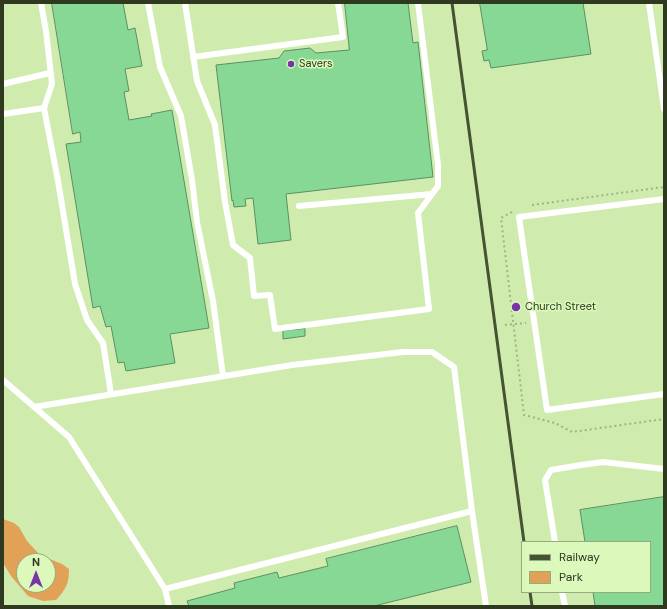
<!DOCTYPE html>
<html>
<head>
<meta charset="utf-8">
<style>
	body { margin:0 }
	#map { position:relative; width:667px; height:609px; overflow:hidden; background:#cfecae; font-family:"DM Sans",sans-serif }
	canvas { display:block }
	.frame { position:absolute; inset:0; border:4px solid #2e3920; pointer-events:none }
	.legend { position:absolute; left:521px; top:541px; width:130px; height:52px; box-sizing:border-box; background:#dcf9bb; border:1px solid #96ac7d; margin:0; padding:5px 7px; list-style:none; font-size:12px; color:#2e3920 }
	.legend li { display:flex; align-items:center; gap:8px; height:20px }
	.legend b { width:20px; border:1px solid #96ac7d }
	.north { position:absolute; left:16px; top:553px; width:40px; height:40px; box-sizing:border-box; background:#dcf9bb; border:1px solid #96ac7d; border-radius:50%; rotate:0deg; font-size:11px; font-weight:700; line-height:16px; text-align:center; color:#2e3920 }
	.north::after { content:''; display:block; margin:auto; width:14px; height:18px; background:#7934a7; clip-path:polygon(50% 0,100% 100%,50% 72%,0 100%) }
</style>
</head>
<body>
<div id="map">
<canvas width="667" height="609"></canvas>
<div class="frame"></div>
<ul class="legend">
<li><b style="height:5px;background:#455334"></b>Railway</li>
<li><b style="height:11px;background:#e1a157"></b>Park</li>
</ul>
<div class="north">N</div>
</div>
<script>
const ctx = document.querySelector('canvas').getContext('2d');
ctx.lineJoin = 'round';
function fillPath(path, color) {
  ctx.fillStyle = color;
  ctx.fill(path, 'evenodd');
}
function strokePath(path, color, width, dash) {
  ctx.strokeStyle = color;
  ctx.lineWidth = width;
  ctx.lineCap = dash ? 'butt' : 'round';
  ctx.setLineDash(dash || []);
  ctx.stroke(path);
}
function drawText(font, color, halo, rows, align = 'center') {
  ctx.font = font + ' "DM Sans",sans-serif';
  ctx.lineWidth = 3;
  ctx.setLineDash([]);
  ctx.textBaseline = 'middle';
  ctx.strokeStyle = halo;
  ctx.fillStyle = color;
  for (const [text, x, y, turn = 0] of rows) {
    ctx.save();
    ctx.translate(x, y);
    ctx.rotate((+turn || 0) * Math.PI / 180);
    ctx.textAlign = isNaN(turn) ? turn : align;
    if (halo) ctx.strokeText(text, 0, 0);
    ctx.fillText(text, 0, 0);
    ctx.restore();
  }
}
const green = new Path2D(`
	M3 519 14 523 19 527 27 541 40 555 62 564 69 569C69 584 66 589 56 600L43 601 28 596 11 576 3 563ZM24 561H48V585H24Z`);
const building = new Path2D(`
	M52 3H123L128 30 135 28 142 66 125 69 129 91 124 92 129 120 152 116 151 114 172 110 209 328 170 334 175 363 126 371 124 362 118 363 111 326 106 327 100 306 93 308 66 144 81 142 80 132 73 134Z
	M345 3H408L413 43 418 42 433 177 286 194 291 240 258 244 253 198 245 199 246 206 234 207 233 200 232 201 216 65 279 58 284 51 310 48 316 53 349 50Z
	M480 3H583L591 54 491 68 489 60 484 61 482 51 487 50Z
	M305 329V336L283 339V331Z
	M664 497V606H595L593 592H650V542H585L580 510Z
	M457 526 471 582 374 606H189L187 601 235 588 234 583 277 572 279 578 328 566 326 559Z`);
const path = new Path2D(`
	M532 205 664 187
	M512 212 501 218 524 415 555 423 572 432 664 419
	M505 325 526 323`);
const lane = new Path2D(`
	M41 3 46 31 52 84 44 108 58 181 75 284 87 320 103 343 111 394
	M148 3 160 67 181 116 192 180 197 222 213 301 223 376
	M185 3 197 81 215 125 225 202 233 245 250 258 254 296 270 295 275 329 429 309 418 213 438 186V165L418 3
	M649 3 664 109
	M193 57 343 37 338 3
	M3 84 50 73
	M3 114 44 108
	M664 199 519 217 547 410 664 394
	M299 206 432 194
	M3 380 69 437 165 589 169 606
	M34 407 292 365 403 352H432L454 367 472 511
	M555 542 545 480 551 470 581 465 603 462 664 469
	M165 589 472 511 486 606
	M562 592 565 606`);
const rail = new Path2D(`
	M452 3 524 542
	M530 592 532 606`);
const markers = [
	[291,64,4,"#7934a7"],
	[516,307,5,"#7934a7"]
];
const poiNames = [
	["Savers",299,64],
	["Church Street",525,307]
];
fillPath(green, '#e1a157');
fillPath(building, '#88d895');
strokePath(building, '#5a8f63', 1);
strokePath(path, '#9db582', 2, [2, 3]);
strokePath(lane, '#fff', 6);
strokePath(rail, '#455334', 3);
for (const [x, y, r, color] of markers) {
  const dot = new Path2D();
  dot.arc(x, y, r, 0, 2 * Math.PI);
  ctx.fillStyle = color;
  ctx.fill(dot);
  strokePath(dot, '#dcf9bb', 1.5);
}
drawText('11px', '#2e3920', '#dcf9bb', poiNames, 'left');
</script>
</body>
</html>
